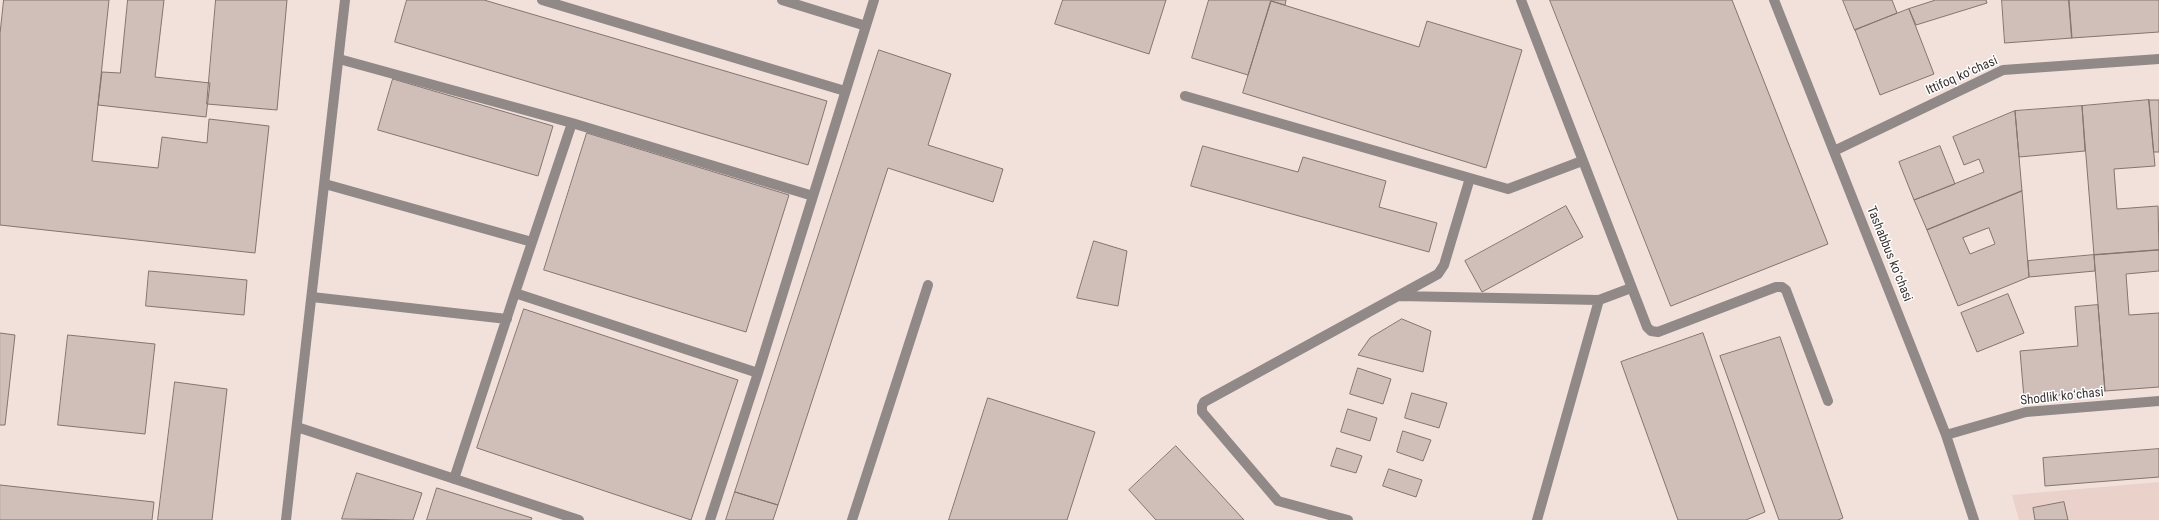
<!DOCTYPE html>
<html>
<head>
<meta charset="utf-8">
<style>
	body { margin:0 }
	canvas { display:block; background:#f2e0da }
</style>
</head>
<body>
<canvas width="2159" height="520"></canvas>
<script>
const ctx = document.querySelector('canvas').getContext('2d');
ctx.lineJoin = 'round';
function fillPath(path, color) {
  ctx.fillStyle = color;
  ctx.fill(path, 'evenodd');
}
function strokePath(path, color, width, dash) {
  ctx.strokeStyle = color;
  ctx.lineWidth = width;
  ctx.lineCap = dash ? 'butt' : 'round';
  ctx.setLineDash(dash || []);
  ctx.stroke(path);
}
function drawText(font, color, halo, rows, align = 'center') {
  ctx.font = font + ' "Roboto Condensed",sans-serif';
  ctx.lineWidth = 3;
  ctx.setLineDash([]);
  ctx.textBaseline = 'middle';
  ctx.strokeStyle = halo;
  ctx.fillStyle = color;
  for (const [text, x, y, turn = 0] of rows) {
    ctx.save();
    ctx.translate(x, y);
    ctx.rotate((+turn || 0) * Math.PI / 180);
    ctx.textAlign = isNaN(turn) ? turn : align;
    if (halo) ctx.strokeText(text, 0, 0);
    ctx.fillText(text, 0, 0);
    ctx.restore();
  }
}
const built = new Path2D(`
	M2159 482V520H2019L2012 495Z`);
const building = new Path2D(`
	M4 0H109L92 161 158 168 162 137 207 143 209 119 269 126 255 253 0 225V34Z
	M128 0H164L155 77 210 83 206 117 98 105 102 72 120 73Z
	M216 0H287L277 110 207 104Z
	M407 0H484L827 101 808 165 395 42Z
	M1063 0H1166L1149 54 1055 24Z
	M1209 0H1286L1285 5 1271 1 1248 75 1192 58Z
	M1550 0H1732L1828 244 1671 306Z
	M1843 0H1892L1897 13 1855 30Z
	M1936 0H1986L1987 3 1916 25 1909 9Z
	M2002 0H2069L2072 38 2005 43Z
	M2069 0H2159V32L2072 38Z
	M1271 1 1419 47 1427 21 1522 50 1486 168 1243 93Z
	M1909 9 1934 74 1880 95 1855 30Z
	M879 50 951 74 928 145 1003 169 993 202 888 168 778 505 735 492Z
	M393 79 553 126 538 176 378 130Z
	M2149 100H2159V152H2154Z
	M2149 100 2155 166 2114 169 2117 209 2158 206 2159 250 2094 255 2082 106Z
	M2082 106 2085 151 2019 157 2015 111Z
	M2015 111 2022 191 1927 230 1914 200 1984 172 1979 159 1964 165 1953 137Z
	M587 133 789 195 746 332 544 270Z
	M1203 146 1298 172 1303 157 1386 181 1379 207 1437 223 1429 252 1191 186Z
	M1940 146 1955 184 1914 200 1899 162Z
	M2022 191 2029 277 1958 306 1927 230ZM1989 228 1995 244 1970 254 1963 238Z
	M1566 206 1583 237 1482 292 1465 261Z
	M1094 241 1127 251 1118 306 1077 298Z
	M2159 250V271L2126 274 2129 315 2159 313V387L2105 391 2094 255Z
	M2094 255 2095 271 2029 277 2028 261Z
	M149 271 247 280 244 315 146 306Z
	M2008 294 2024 333 1977 352 1961 313Z
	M2098 305 2105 391 2024 398 2020 351 2078 346 2075 307Z
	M524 309 738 380 691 520 477 448Z
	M1402 319 1431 331 1423 372 1358 355 1370 338Z
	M0 333 15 335 5 425H0Z
	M1703 333 1765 512 1746 520H1678L1621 362Z
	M68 335 155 344 145 434 58 425Z
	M1780 337 1843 518 1838 520H1779L1720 356Z
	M1358 368 1391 379 1383 404 1350 394Z
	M175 382 227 389 212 520H158Z
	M1412 393 1447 403 1439 428 1405 418Z
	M988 398 1095 432 1067 520H949Z
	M1348 409 1377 418 1370 441 1341 432Z
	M1403 431 1431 440 1423 461 1397 452Z
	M1176 446 1244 520H1156L1129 490Z
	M1337 448 1362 456 1356 473 1331 466Z
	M2159 449V477L2045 486 2043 458Z
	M1389 469 1422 480 1416 497 1383 486Z
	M357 473 422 493 413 520 342 519Z
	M0 485 154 502 152 520H0Z
	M437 488 532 518 531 520H427Z
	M735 492 778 505 773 520H726Z
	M2064 502 2068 520H2035L2033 508Z`);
const minor = new Path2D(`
	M542 0 845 91
	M782 0 866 26
	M1521 0 1647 327 1651 331 1658 332 1776 287H1782L1786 290 1828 401
	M1774 0 1946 435 1974 520
	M339 59 572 123
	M1185 96 1508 189 1582 161
	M1834 151 2003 70 2159 59
	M325 184 532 242
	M1399 296 1599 300
	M312 297 507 319
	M758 373 515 293 572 123 813 196
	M297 427 579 520
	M1946 435 2026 412 2159 401
	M454 479 515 293
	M286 520 345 0
	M710 520 758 373 874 0
	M852 520 928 285
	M1348 520 1278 501 1202 412V406L1204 402 1438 274 1444 265 1470 178
	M1537 520 1599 300 1631 288`);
const streetNames = [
	["Ittifoq koʻchasi",1962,76,-24],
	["Tashabbus koʻchasi",1889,254,68],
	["Shodlik koʻchasi",2062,397,-6]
];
fillPath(built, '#ead1c9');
fillPath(building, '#d0beb9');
strokePath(building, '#84746f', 1);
strokePath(minor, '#908987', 10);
drawText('13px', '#3a3331', '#fff', streetNames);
</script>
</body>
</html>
